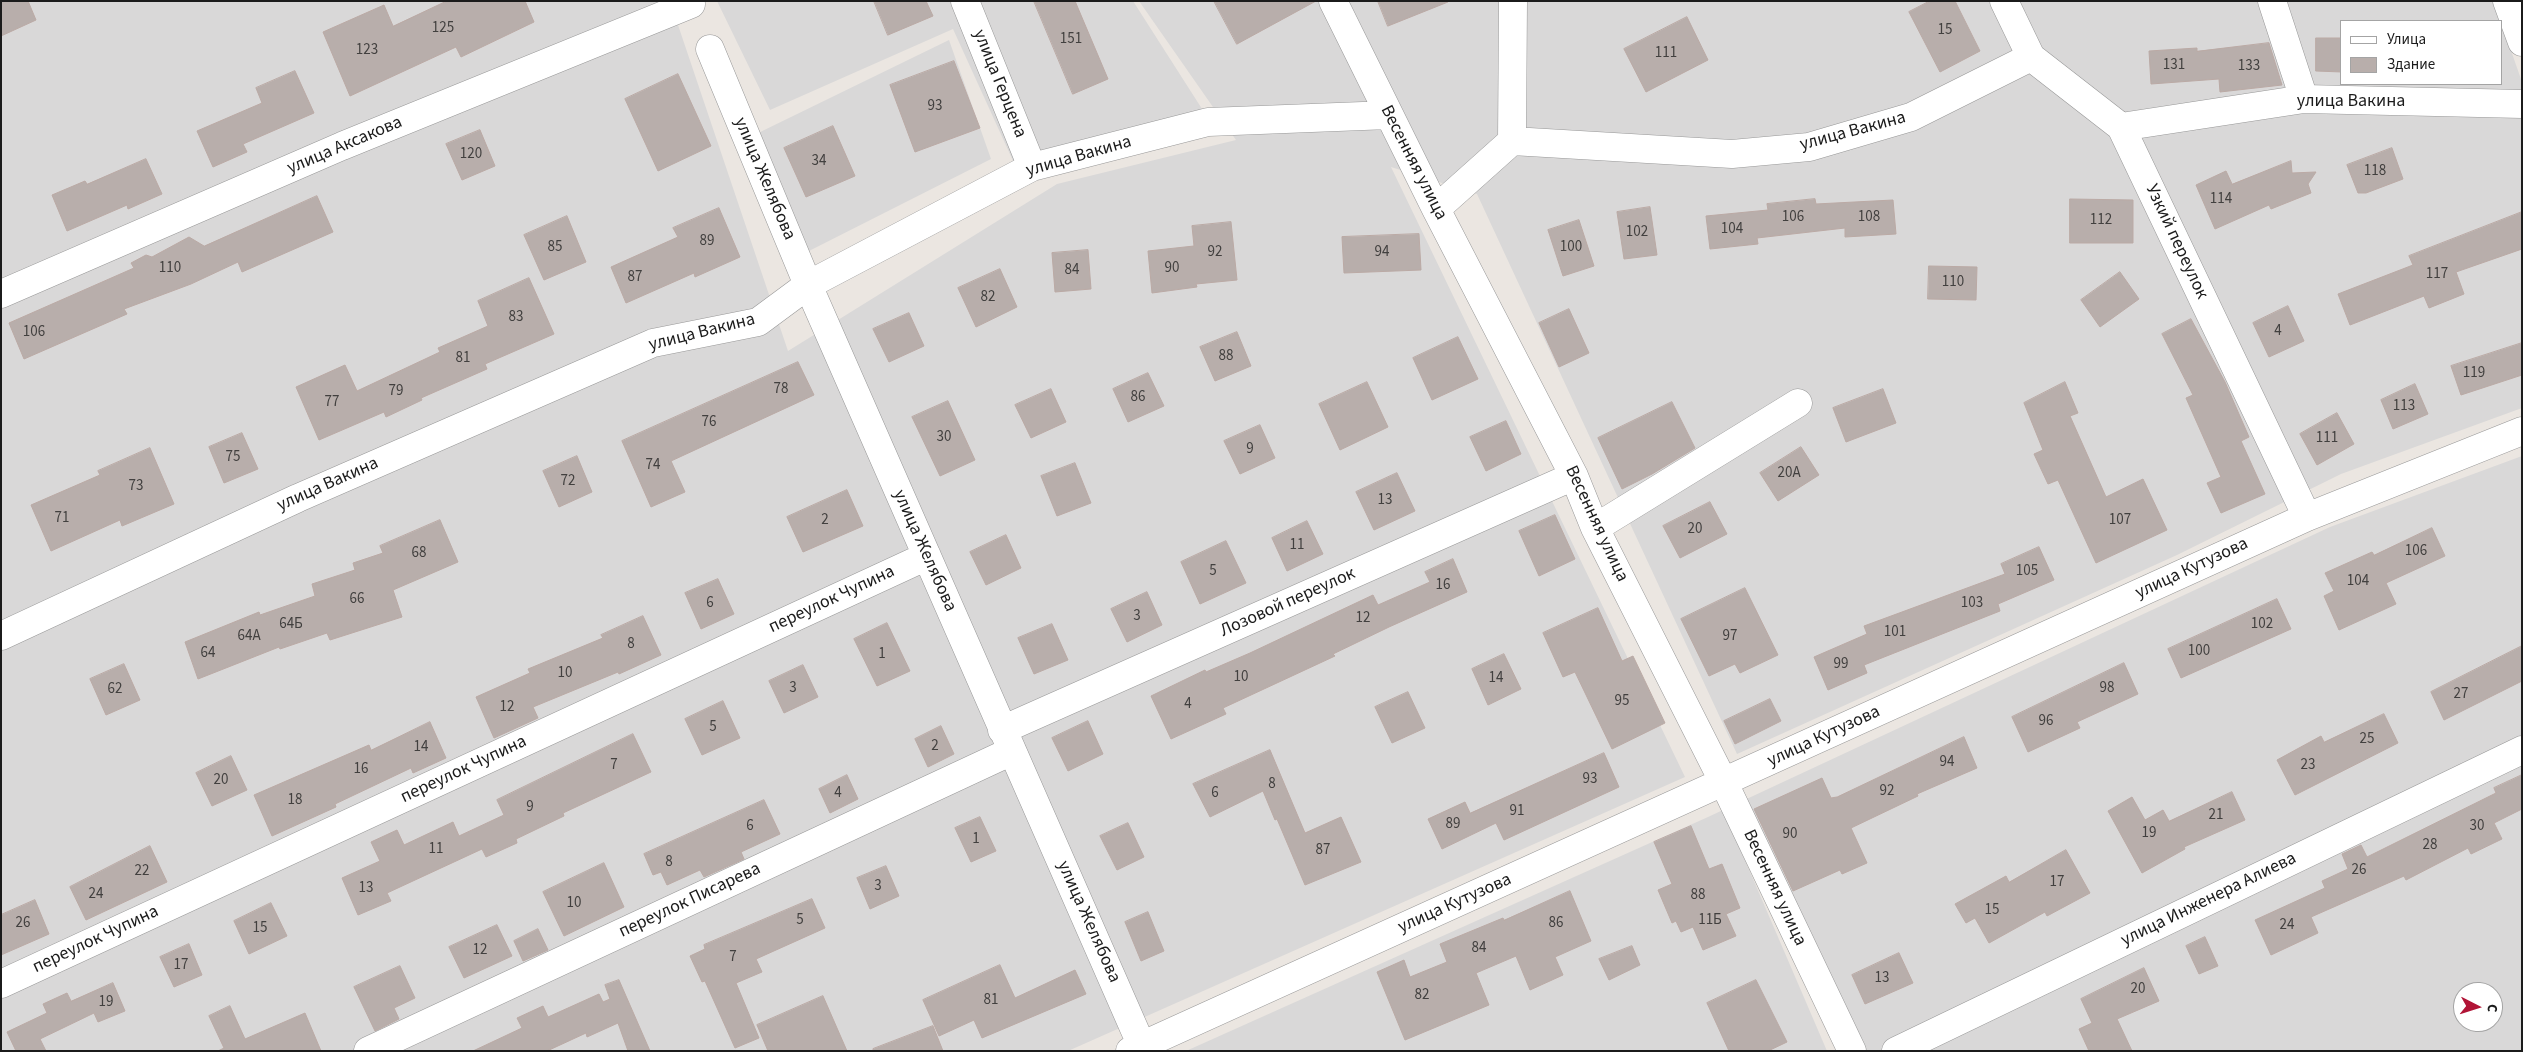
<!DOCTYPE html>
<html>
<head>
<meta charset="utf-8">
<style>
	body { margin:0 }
	#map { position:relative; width:2523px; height:1052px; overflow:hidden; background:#ebe6e1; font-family:"Source Sans 3",sans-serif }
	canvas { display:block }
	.frame { position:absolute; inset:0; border:2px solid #1b1b1b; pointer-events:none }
	.legend { position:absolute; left:2340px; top:20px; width:162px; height:65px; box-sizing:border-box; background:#fff; border:1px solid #a4a4a4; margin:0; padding:6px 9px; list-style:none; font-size:15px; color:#1b1b1b }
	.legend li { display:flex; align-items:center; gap:10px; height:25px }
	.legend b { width:25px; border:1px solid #a4a4a4 }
	.north { position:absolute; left:2453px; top:982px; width:50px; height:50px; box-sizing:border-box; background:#fff; border:1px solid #a4a4a4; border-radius:50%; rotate:95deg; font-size:14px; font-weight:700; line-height:20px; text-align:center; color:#1b1b1b }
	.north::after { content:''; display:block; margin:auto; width:18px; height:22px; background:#b11436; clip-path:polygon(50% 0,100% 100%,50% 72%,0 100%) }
</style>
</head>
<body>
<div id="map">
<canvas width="2523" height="1052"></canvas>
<div class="frame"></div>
<ul class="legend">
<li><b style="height:6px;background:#fff"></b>Улица</li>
<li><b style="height:14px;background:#b8aeab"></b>Здание</li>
</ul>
<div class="north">С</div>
</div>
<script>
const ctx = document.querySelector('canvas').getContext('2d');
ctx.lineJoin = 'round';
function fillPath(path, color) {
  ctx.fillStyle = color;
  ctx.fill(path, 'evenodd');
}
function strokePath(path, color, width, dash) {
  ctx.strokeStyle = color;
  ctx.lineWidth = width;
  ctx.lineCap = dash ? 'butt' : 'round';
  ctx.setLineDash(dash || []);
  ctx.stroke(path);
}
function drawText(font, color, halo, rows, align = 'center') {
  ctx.font = font + ' "Source Sans 3",sans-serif';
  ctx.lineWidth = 4;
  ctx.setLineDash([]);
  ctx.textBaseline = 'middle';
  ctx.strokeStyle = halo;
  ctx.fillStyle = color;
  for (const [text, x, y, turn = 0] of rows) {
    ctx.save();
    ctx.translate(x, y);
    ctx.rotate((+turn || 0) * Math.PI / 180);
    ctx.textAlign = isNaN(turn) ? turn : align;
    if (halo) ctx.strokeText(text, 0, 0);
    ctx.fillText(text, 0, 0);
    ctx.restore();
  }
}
const residential = new Path2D(`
	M1 1H663L677 22 788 351 1057 184 1236 140 1139 1H2493L2500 21H2342V84H2502V25L2522 82V408L2341 474 2177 555 1737 754 1477 194 1391 167 1685 777 1068 1051H1Z
	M717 1H1133L1204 112 1014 163 953 29 770 110Z
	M949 40 991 159 805 253 752 136Z
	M2522 456V1051H1865L1762 839 1741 851 1827 1051H1186L1708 817 2330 527ZM2463 992H2493V1022H2463Z`);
const building = new Path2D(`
	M1 1H28L36 20 1 36Z
	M447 1H525L534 22 461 57 456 47 350 96 323 32 384 5 393 26Z
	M874 1H926L933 16 888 35Z
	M1034 1H1075L1108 79 1073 94Z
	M1214 1H1316L1237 44Z
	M1378 1H1447L1448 2 1388 26Z
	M1930 1H1955L1980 51 1940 72 1909 12Z
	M1687 17 1708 60 1646 92 1624 49Z
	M2316 38H2342V72L2316 71Z
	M2269 43 2282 85 2220 92 2219 79 2151 84 2149 51 2197 48V51Z
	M954 61 980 128 915 152 890 85Z
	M295 71 314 113 243 144 247 152 213 167 197 131 262 103 256 88Z
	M678 74 711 146 658 171 625 99Z
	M833 126 855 176 806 197 784 148Z
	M480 130 495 166 462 180 446 144Z
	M2392 148 2403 179 2366 193H2358L2347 165Z
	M146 159 162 194 128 209 127 205 67 231 52 195 85 181 87 184Z
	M2291 161 2292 173 2316 172 2308 184 2311 193 2271 209 2269 205 2215 229 2196 185 2226 171 2232 184Z
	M317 196 333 232 242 272 238 262 191 284 124 309 127 314 24 359 9 323 134 268 131 263 146 255 152 257 189 237 204 246Z
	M1815 199 1816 204 1893 200 1896 234 1845 237V228L1757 238 1758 244 1710 249 1706 216 1768 210 1767 204Z
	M2070 199 2133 200V243H2070Z
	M1650 207 1657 255 1624 259 1617 212Z
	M719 208 740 257 695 277 694 273 626 303 611 267 678 237 673 228Z
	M2522 212V249L2456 272 2464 294 2429 308 2424 296 2350 325 2338 294 2413 265 2409 256Z
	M567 216 586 262 544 280 524 235Z
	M1579 220 1594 266 1563 276 1548 230Z
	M1231 222 1237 280 1196 284 1197 287 1152 293 1148 251 1194 246 1192 226Z
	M1419 234 1421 270 1344 273 1342 237Z
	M1088 250 1091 289 1055 292 1052 253Z
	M1929 266 1977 267 1976 300 1928 299Z
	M1000 269 1017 307 976 327 958 288Z
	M2120 272 2139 299 2100 327 2081 300Z
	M529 278 554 334 485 364 487 369 421 398 422 400 386 417 384 412 319 440 296 387 345 365 357 391 440 352 438 348 488 326 478 301Z
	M2288 306 2304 341 2269 357 2253 323Z
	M1569 309 1589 353 1559 367 1539 323Z
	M909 313 924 346 889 362 873 329Z
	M2191 319 2225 382 2249 437 2241 441 2265 494 2221 513 2207 483 2221 477 2186 398 2193 395 2162 334Z
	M1237 332 1251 366 1215 381 1200 347Z
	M1458 337 1478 379 1432 400 1413 358Z
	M2522 343V375L2461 395 2451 366Z
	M798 362 814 395 671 461 685 492 651 507 622 441Z
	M1148 373 1164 406 1128 422 1113 389Z
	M1367 382 1388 427 1340 450 1319 404Z
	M2065 382 2078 413 2070 416 2106 497 2143 479 2167 530 2096 563 2058 480 2048 484 2034 454 2043 450 2024 403Z
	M2415 384 2428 414 2393 429 2381 400Z
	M1051 389 1066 422 1031 438 1015 405Z
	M1883 389 1896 423 1846 442 1833 408Z
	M948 401 975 460 940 476 912 417Z
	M1672 402 1695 448 1652 474 1622 489 1598 438Z
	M2337 413 2354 444 2317 465 2300 434Z
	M1506 421 1521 454 1486 471 1470 437Z
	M1260 425 1275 458 1240 474 1224 441Z
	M242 433 258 469 224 483 209 447Z
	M1801 447 1819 475 1778 501 1760 473Z
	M150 448 174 504 122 526 120 520 51 551 31 505 100 475 98 471Z
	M577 456 592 492 559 507 543 471Z
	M1075 463 1091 503 1057 516 1041 476Z
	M1397 473 1415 511 1374 530 1356 492Z
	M847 490 863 526 803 552 787 517Z
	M1710 502 1727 534 1680 558 1663 526Z
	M1555 515 1575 559 1539 576 1519 531Z
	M440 520 458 562 393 590 402 617 330 640 327 633 280 649 279 647 198 679 185 642 259 612 260 615 315 596 312 584 355 570 353 563 383 553 380 546Z
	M1307 521 1323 554 1287 571 1272 538Z
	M2432 528 2445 556 2386 583 2396 604 2339 630 2324 596 2334 591 2325 573 2372 552 2374 555Z
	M1006 535 1021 568 986 585 970 552Z
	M1226 541 1246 583 1200 604 1181 562Z
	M2039 547 2054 580 1998 604 2000 611 1864 665 1867 673 1828 690 1814 657 1867 634 1864 626 2005 574 2001 564Z
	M1453 559 1467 592 1389 627 1333 654 1335 656 1223 708 1226 714 1171 739 1151 696 1205 670 1206 672 1250 653 1373 595 1378 605 1430 582 1425 572Z
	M718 579 734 614 701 629 685 593Z
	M1745 588 1778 655 1740 673 1735 664 1709 676 1681 619Z
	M1147 592 1162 625 1127 642 1111 609Z
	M2277 599 2291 629 2181 678 2168 649Z
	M1598 608 1622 661 1633 656 1665 723 1612 749 1575 672 1563 677 1543 633Z
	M643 616 661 655 619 674 618 672 533 707 538 718 494 738 476 697 530 673 528 669 603 638 601 635Z
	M887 623 910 671 877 686 854 639Z
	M1052 624 1068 660 1034 674 1018 638Z
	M2522 646V681L2444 720 2431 692Z
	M1504 654 1521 689 1488 705 1472 669Z
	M2124 663 2138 694 2077 722 2080 728 2028 752 2012 717Z
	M124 664 140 700 106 715 90 679Z
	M803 665 818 697 784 713 769 681Z
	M1408 692 1425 728 1392 743 1375 707Z
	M1770 699 1781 721 1735 744 1724 721Z
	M723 701 740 738 702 755 685 719Z
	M2384 714 2398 743 2295 795 2277 760 2321 736 2324 742Z
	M1088 721 1103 754 1068 771 1052 738Z
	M430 722 446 758 413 773 411 768 335 804 336 807 272 836 254 795 369 745 371 750Z
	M941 726 954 754 928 767 915 739Z
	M633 734 651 772 563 813 564 816 516 839 517 843 486 857 482 849 387 893 391 901 358 915 342 878 380 861 371 842 397 830 404 845 453 822 459 836 504 815 497 800Z
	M1964 737 1977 768 1917 794 1918 796 1851 828 1867 863 1842 874 1840 870 1793 891 1754 809 1822 778 1831 798 1837 797Z
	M1270 750 1305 833 1341 817 1361 862 1305 885 1277 819 1275 820 1263 791 1210 817 1193 784Z
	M1604 753 1619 787 1504 840 1496 823 1442 849 1428 819 1465 802 1470 813Z
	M231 756 247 790 212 806 196 773Z
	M847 775 858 799 830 813 819 789Z
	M2522 775V809L2494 823 2502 839 2471 854 2468 848 2406 880 2404 876 2311 917 2318 933 2271 955 2255 920 2325 888 2322 881 2348 869 2342 854 2361 845 2367 857 2496 793 2494 788Z
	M2232 792 2245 820 2184 847 2185 849 2142 873 2108 811 2132 797 2145 820 2163 810 2169 821Z
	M764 800 780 834 741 852 744 859 704 877 700 870 667 885 661 872 653 875 644 854Z
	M980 817 996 851 971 862 955 828Z
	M1128 823 1144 857 1117 870 1100 836Z
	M1691 826 1709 869 1722 864 1740 908 1726 914 1736 936 1703 950 1693 927 1681 932 1676 921 1672 923 1658 890 1672 884 1654 842Z
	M150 846 167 882 86 920 70 887Z
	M2066 850 2090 893 2047 916 2045 912 1989 943 1975 918 1966 923 1955 904 2006 876 2009 882Z
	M604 863 624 907 564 936 543 892Z
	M886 866 899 896 870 909 857 878Z
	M1570 891 1591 941 1555 957 1563 975 1530 990 1516 956 1476 973 1489 1005 1405 1040 1377 972 1404 960 1410 977 1447 962 1440 944 1503 918 1504 920Z
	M812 899 825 928 756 959 762 972 736 983 759 1038 735 1048 705 981 702 982 690 956 705 949 704 945Z
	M35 900 49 934 1 955V915Z
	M271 903 287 936 249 954 234 921Z
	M1148 912 1164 951 1141 961 1125 922Z
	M497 925 512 956 464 978 449 947Z
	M538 929 548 950 523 961 514 941Z
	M2205 937 2218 966 2199 974 2186 946Z
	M189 944 202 975 174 987 160 957Z
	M1632 946 1640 965 1609 980 1599 959Z
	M1899 953 1913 983 1865 1004 1852 975Z
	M1000 965 1015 998 1075 970 1086 994 982 1038 974 1020 939 1036 923 1000Z
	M400 966 415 998 394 1008 399 1019 375 1031 354 987Z
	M2144 968 2159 1001 2117 1019 2132 1051H2089L2079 1029 2092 1023 2081 999Z
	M619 980 650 1051H628L618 1023 587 1037 586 1033 547 1051H473L522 1028 517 1018 543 1006 548 1017 599 994 603 1002 610 999 605 985Z
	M1756 980 1787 1042 1768 1051H1729L1707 1003Z
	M113 983 125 1011 98 1022 94 1013 40 1039 46 1051H16L7 1032 47 1013 43 1004 67 993 71 1001Z
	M823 996 847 1051H768L757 1025Z
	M230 1006 245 1039 305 1013 321 1051H218L224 1048 209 1016Z
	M933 1026 943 1051H873V1049Z`);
const minor = new Path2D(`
	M965 1 1032 167
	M1333 1 1436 209 1574 476 1595 528 1724 783 1852 1051
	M2004 1 2031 57 2121 127 2307 517
	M2272 1 2304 99
	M2507 1 2522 42
	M710 49 808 285 1144 1051
	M2121 127 2304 99 2522 104
	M1512 141 1732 154 1809 147 1911 117 2031 57
	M1436 209 1512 141 1513 1
	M1 294 342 146 691 4
	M1595 528 1798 403
	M1 636 298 498 653 343 758 322 808 285 1032 167 1208 122 1389 115
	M1002 730 1574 476
	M1 984 927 556
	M368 1051 1012 751
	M1130 1051 2307 517 2522 431
	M1896 1051 2522 750`);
const numberNames = [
	["125",443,29],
	["15",1945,31],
	["151",1071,40],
	["123",367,51],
	["111",1666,54],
	["131",2174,66],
	["133",2249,67],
	["93",935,107],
	["120",471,155],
	["34",819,162],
	["118",2375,172],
	["114",2221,200],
	["106",1793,218],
	["108",1869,218],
	["112",2101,221],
	["104",1732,230],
	["102",1637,233],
	["89",707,242],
	["85",555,248],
	["100",1571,248],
	["92",1215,253],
	["94",1382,253],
	["110",170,269],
	["90",1172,269],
	["84",1072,271],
	["117",2437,275],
	["87",635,278],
	["110",1953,283],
	["82",988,298],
	["83",516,318],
	["4",2278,332],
	["106",34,333],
	["88",1226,357],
	["81",463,359],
	["119",2474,374],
	["78",781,390],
	["79",396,392],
	["86",1138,398],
	["77",332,403],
	["113",2404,407],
	["76",709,423],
	["30",944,438],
	["111",2327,439],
	["9",1250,450],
	["75",233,458],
	["74",653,466],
	["20А",1789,474],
	["72",568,482],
	["73",136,487],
	["13",1385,501],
	["71",62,519],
	["2",825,521],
	["107",2120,521],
	["20",1695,530],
	["11",1297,546],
	["106",2416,552],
	["68",419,554],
	["5",1213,572],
	["105",2027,572],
	["104",2358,582],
	["16",1443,586],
	["66",357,600],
	["6",710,604],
	["103",1972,604],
	["3",1137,617],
	["12",1363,619],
	["64Б",291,625],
	["102",2262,625],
	["101",1895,633],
	["64А",249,637],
	["97",1730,637],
	["8",631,645],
	["100",2199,652],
	["64",208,654],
	["1",882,655],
	["99",1841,665],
	["10",565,674],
	["10",1241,678],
	["14",1496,679],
	["3",793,689],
	["98",2107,689],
	["62",115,690],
	["27",2461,695],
	["95",1622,702],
	["4",1188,705],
	["12",507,708],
	["96",2046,722],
	["5",713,728],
	["25",2367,740],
	["2",935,747],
	["14",421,748],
	["94",1947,763],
	["7",614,766],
	["23",2308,766],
	["16",361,770],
	["93",1590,780],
	["20",221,781],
	["8",1272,785],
	["92",1887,792],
	["4",838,794],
	["6",1215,794],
	["18",295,801],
	["9",530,808],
	["91",1517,812],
	["21",2216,816],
	["89",1453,825],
	["6",750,827],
	["30",2477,827],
	["19",2149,834],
	["90",1790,835],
	["1",976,840],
	["28",2430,846],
	["11",436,850],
	["87",1323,851],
	["8",669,863],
	["26",2359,871],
	["22",142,872],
	["17",2057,883],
	["3",878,887],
	["13",366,889],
	["24",96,895],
	["88",1698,896],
	["10",574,904],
	["15",1992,911],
	["5",800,921],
	["11Б",1710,921],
	["26",23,924],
	["86",1556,924],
	["24",2287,926],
	["15",260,929],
	["84",1479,949],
	["12",480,951],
	["7",733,958],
	["17",181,966],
	["13",1882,979],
	["20",2138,990],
	["82",1422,996],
	["81",991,1001],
	["19",106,1003]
];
const streetNames = [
	["улица Герцена",999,84,68],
	["улица Вакина",2351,102],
	["улица Вакина",1853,132,-15],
	["улица Аксакова",345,146,-23],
	["улица Вакина",1079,157,-16],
	["Весенняя улица",1413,163,63],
	["улица Желябова",764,179,67],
	["Узкий переулок",2176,242,65],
	["улица Вакина",702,333,-14],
	["улица Вакина",328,485,-24],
	["Весенняя улица",1596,524,65],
	["улица Желябова",924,551,66],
	["улица Кутузова",2192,569,-25],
	["переулок Чупина",832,600,-25],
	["Лозовой переулок",1288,603,-24],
	["улица Кутузова",1824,737,-25],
	["переулок Чупина",464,770,-25],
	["Весенняя улица",1774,888,65],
	["улица Инженера Алиева",2209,900,-26],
	["переулок Писарева",690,901,-25],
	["улица Кутузова",1455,904,-24],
	["улица Желябова",1088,922,66],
	["переулок Чупина",96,940,-25]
];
fillPath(residential, '#d9d8d8');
fillPath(building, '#b8aeab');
strokePath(building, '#bbaaa5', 1);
strokePath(minor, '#989898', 29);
strokePath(minor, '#fff', 28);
drawText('15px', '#42403f', null, numberNames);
drawText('18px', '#1b1b1b', '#fff', streetNames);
</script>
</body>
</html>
